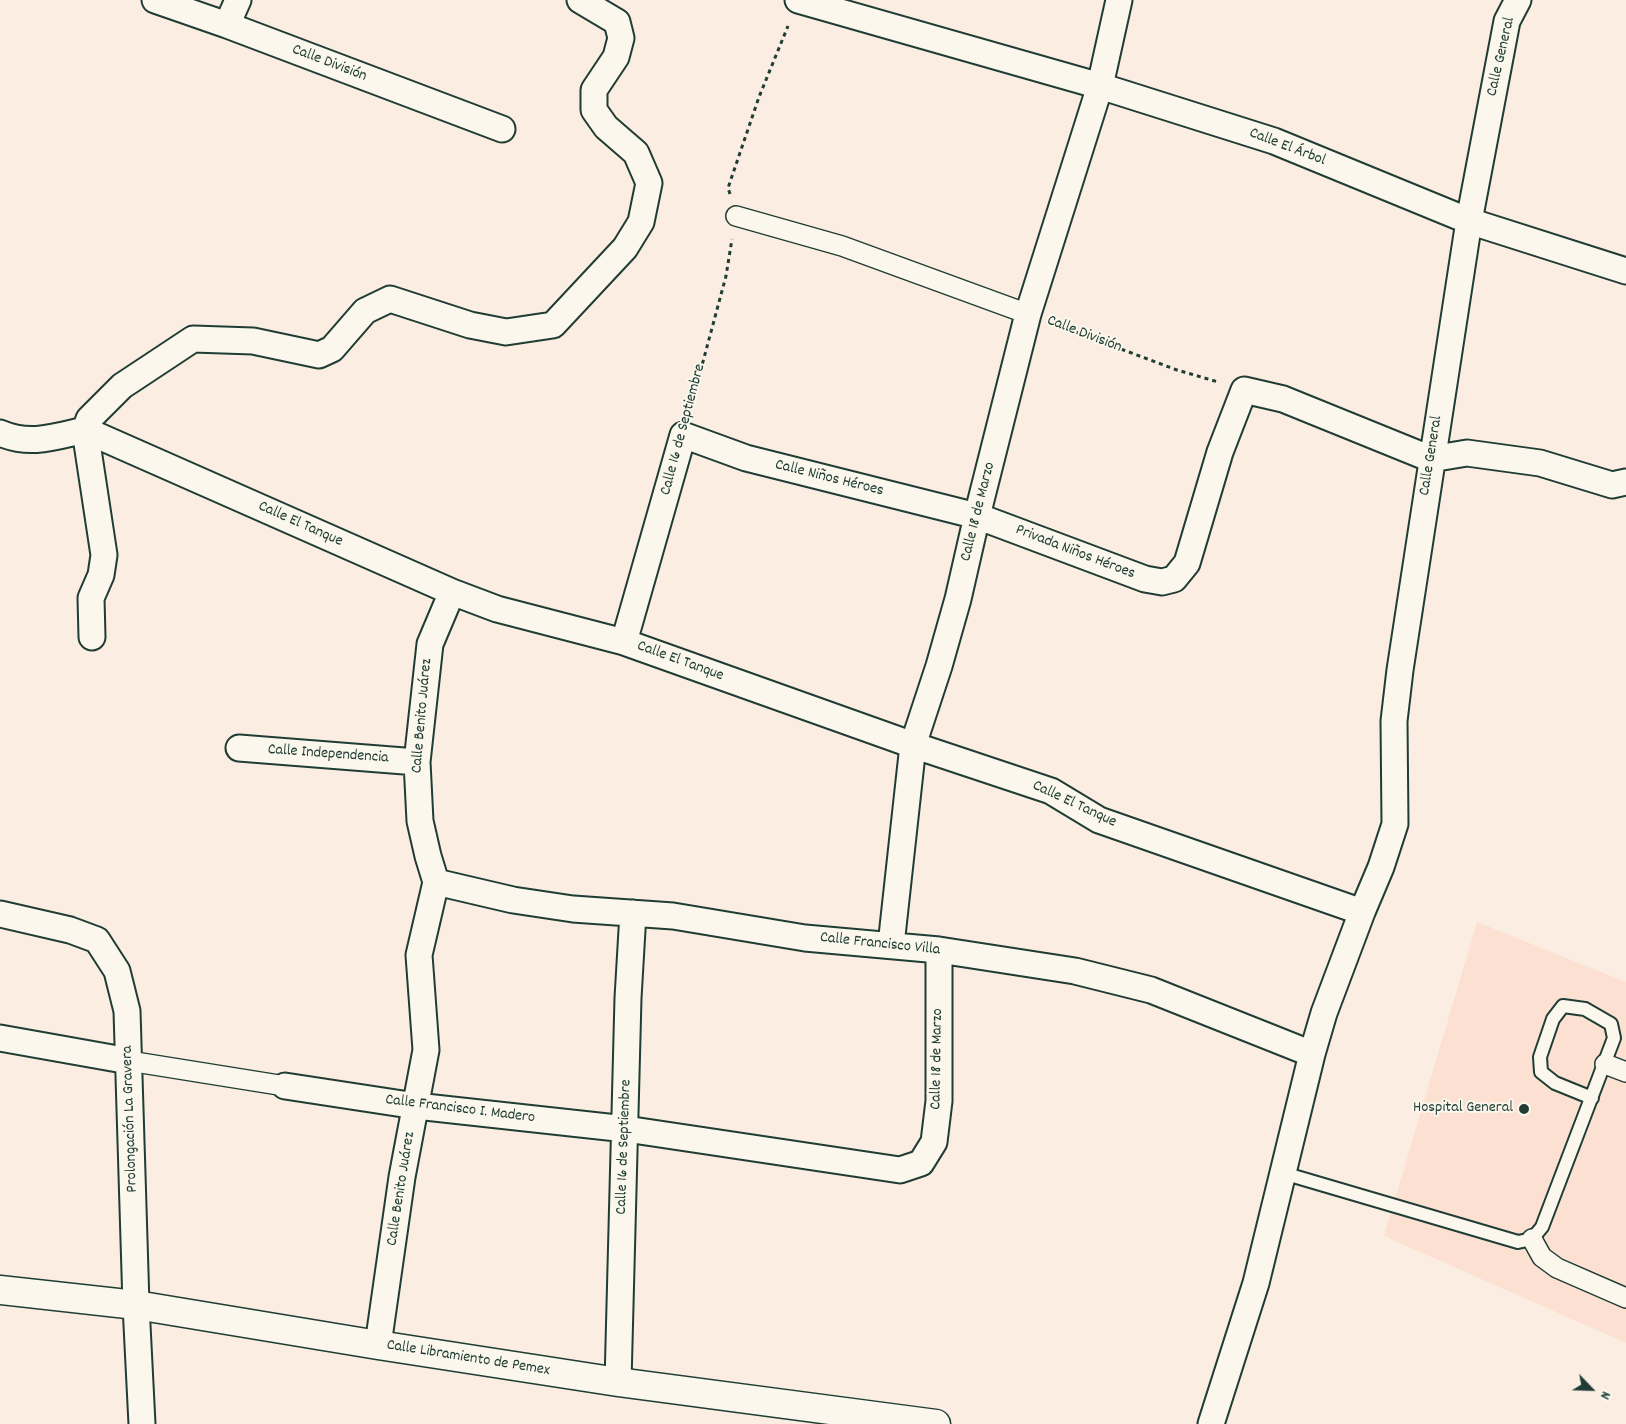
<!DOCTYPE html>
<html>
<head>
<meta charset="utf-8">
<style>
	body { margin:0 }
	#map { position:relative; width:1626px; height:1424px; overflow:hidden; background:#fbede1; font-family:Dekko,sans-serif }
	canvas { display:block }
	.north { position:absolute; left:1566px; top:1364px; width:50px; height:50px; -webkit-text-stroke:4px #fbf7ec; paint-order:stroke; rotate:114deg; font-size:14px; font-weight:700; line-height:20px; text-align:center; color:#1f3d34 }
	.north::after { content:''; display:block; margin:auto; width:18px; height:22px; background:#1f3d34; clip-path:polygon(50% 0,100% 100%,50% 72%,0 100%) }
</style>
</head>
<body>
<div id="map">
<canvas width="1626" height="1424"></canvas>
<div class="north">N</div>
</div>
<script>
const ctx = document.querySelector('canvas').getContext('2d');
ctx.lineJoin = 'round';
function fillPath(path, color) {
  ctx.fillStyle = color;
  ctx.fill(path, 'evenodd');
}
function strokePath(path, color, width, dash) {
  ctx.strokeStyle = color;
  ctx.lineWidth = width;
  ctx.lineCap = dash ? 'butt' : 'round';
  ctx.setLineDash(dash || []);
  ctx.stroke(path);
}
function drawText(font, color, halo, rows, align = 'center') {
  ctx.font = font + ' Dekko,sans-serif';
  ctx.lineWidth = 4;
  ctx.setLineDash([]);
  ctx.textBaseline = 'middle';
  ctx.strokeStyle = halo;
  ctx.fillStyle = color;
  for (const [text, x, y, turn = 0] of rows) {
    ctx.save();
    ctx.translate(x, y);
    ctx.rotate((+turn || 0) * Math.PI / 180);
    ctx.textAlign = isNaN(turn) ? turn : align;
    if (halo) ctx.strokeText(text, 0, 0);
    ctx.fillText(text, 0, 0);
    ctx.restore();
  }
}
const built = new Path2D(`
	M1477 922 1626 982V1343L1384 1236Z`);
const path = new Path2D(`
	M730 194 728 188 759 97 788 26
	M1054 324 1177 370 1218 382
	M690 410 726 276 732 239`);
const service = new Path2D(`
	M1283 1173 1518 1242 1532 1239 1542 1227 1614 1038 1611 1024 1585 1009 1563 1006 1553 1019 1540 1057 1541 1072 1555 1083 1592 1098`);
const pedestrian = new Path2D(`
	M736 216 842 246 1028 314
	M129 1061 285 1086
	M1605 1064 1626 1072
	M1532 1239 1542 1257 1557 1268 1626 1298`);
const minor = new Path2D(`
	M155 0 227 25 502 129
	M798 0 1100 86 1274 141 1469 221 1626 271
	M227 25 238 0
	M0 433C30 446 54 437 85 430L452 592 497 609 624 642 913 745 1051 791 1099 820 1362 912
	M92 637 91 598 101 575 104 555 85 430 89 419 122 386 193 339 253 341 319 355 332 349 365 311 390 299 470 325 506 332 553 325 625 248 641 222 649 183 636 153 606 127 594 110V90L616 57 621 38 617 22 580 0
	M624 642 683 435 746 458 977 516 1145 579 1162 582 1174 579 1187 563 1220 452 1244 390 1283 399 1431 459 1467 453 1540 463 1612 485 1626 482
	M239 748 417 762
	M436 882 513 900 573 909 673 916 805 938 939 950 1075 971 1151 990 1312 1054
	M0 914 70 930 97 940 117 971 127 1011 136 1305 142 1424
	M891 945 913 745 939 666 958 599 977 516 1028 314 1100 86 1119 0
	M0 1038 129 1061
	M285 1086 416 1106 626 1129 900 1170 921 1163 934 1142 939 1101V950
	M378 1345 402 1177 426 1050 419 955 436 882 428 856 420 821 417 762 430 644 452 592
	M618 1382 628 998 633 913
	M1211 1424 1256 1283 1312 1054 1324 1013 1362 912 1381 867 1395 824 1394 721 1400 670 1469 221 1507 21 1518 0`);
const tertiary = new Path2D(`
	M0 1290 136 1305 378 1345 618 1382 936 1424`);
const markers = [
	[1524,1109,6,"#1f3d34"]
];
const streetNames = [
	["Calle General",1502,57,-77],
	["Calle División",329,64,21],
	["Calle El Árbol",1287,148,21],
	["Calle División",1084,335,21],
	["Calle 16 de Septiembre",684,430,-75],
	["Calle General",1432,456,-81],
	["Calle Niños Héroes",829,479,14],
	["Calle 18 de Marzo",979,512,-76],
	["Calle El Tanque",300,525,24],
	["Privada Niños Héroes",1075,553,21],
	["Calle El Tanque",680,662,20],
	["Calle Benito Juárez",423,716,-85],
	["Calle Independencia",328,755,4],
	["Calle El Tanque",1074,805,25],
	["Calle Francisco Villa",880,945,6],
	["Calle 18 de Marzo",938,1059,-89],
	["Calle Francisco I. Madero",460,1110,7],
	["Prolongación La Gravera",131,1119,-92],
	["Calle 16 de Septiembre",625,1147,-88],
	["Calle Benito Juárez",402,1189,-81],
	["Calle Libramiento de Pemex",468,1359,9]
];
const poiNames = [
	["Hospital General",1513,1109]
];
fillPath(built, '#fce1d3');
strokePath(service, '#1f3d34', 16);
strokePath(pedestrian, '#1f3d34', 22);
strokePath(minor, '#1f3d34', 29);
strokePath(tertiary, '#1f3d34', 31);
strokePath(path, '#1f3d34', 3, [4, 4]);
strokePath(service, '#fbf7ec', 12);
strokePath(pedestrian, '#fbf7ec', 19);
strokePath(minor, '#fbf7ec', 25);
strokePath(tertiary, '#fbf7ec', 28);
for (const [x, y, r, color] of markers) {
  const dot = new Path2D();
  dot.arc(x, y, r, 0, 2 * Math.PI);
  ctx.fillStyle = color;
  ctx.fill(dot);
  strokePath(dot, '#fbf7ec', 2);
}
drawText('16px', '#1f3d34', '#fbf7ec', streetNames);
drawText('16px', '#1f3d34', '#fbf7ec', poiNames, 'right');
</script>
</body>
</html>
